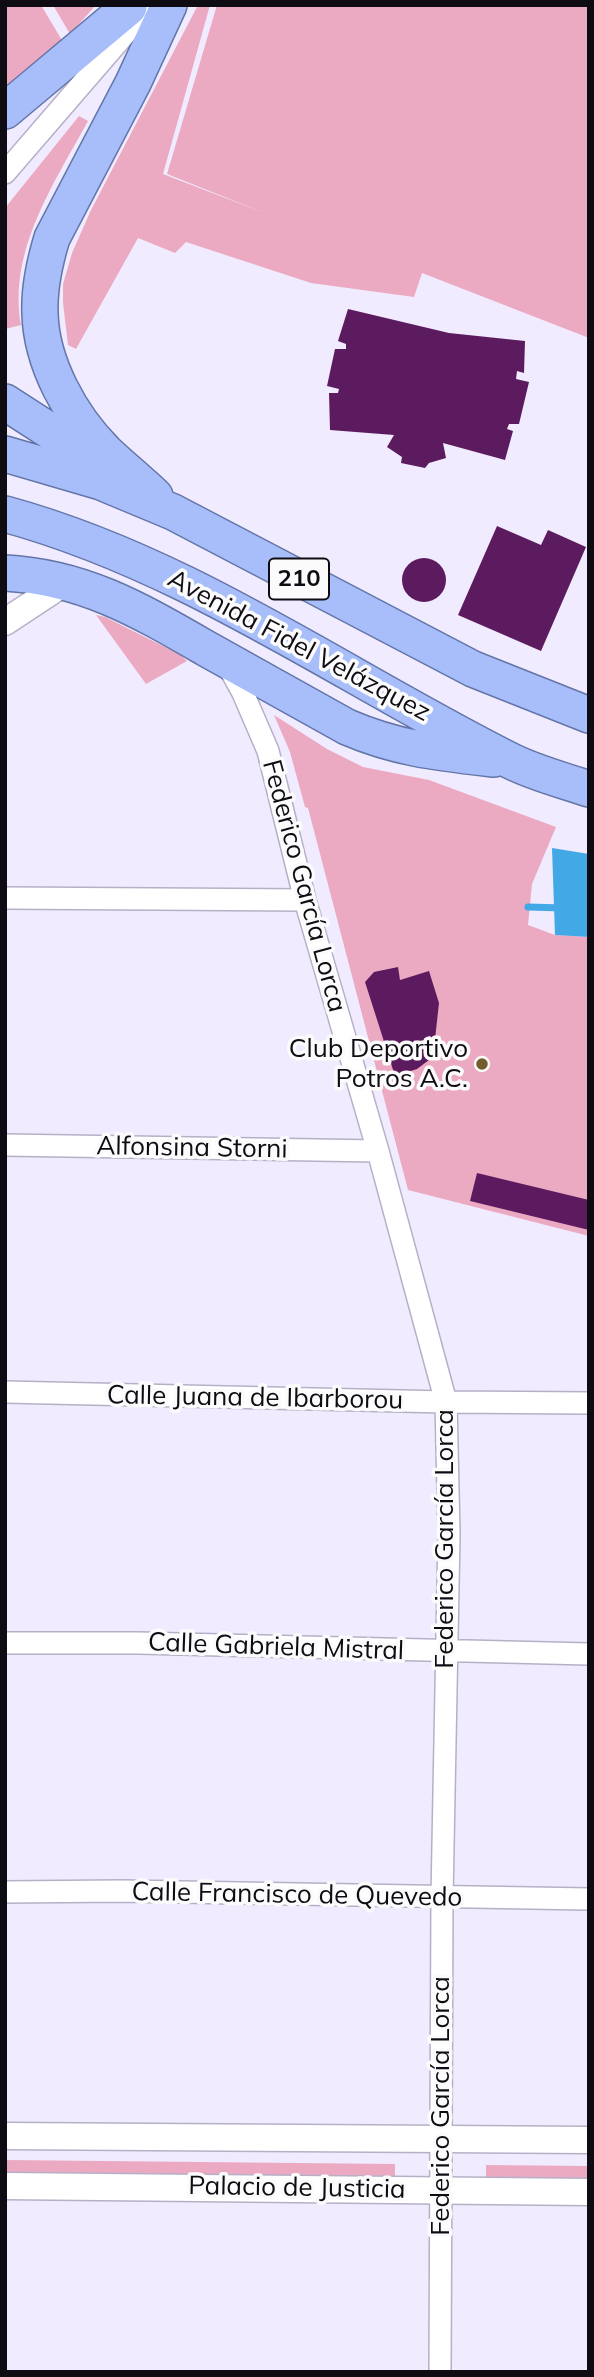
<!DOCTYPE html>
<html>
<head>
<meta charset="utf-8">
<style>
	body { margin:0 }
	#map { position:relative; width:594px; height:2377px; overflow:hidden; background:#f0ebfe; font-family:Mulish,sans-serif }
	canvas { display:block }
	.frame { position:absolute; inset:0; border:7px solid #0e0b13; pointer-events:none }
</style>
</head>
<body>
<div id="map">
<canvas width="594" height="2377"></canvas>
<div class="frame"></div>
</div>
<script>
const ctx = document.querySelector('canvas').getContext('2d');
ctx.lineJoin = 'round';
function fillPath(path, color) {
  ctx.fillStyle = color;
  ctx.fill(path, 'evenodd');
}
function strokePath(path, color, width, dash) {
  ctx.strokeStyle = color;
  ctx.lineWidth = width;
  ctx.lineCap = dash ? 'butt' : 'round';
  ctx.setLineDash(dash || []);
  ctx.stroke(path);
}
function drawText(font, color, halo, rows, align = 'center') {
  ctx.font = font + ' Mulish,sans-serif';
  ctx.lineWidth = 7;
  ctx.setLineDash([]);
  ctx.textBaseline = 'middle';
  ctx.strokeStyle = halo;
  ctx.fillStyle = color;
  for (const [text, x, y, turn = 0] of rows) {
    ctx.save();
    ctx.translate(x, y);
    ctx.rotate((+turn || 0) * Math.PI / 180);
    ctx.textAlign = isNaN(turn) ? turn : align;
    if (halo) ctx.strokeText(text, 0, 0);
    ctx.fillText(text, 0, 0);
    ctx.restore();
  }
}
const green = new Path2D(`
	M5 5H41L63 42 5 90Z
	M53 5H96L70 34Z
	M198 5H210L163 174 267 214 167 174 217 5H589V338L422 273 414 297 311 283 186 242 175 253 138 238 76 349 68 345 63 303V284L72 253 91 210Z
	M79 116 88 121C54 184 8 250 21 325L5 329V208Z
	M96 615 105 617 181 655 187 661 146 684Z
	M274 715 327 749 363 767 429 780 556 827 532 884 528 925 555 935 589 937V1236L408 1190 308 808 305 807 290 752Z
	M5 2160 395 2164V2180L5 2175Z
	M486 2165 589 2166V2180L486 2179Z`);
const water = new Path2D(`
	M552 848 589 854V937L555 935Z`);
const stream = new Path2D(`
	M528 907 564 908`);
const building = new Path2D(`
	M348 309 449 333 525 341 524 373 517 371 516 379 529 382 519 424H509L507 429 513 431 505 460 443 443 446 458 429 463 425 468 401 463 402 457 387 447 394 435 330 430 329 393H338L339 389 327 386 335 349H346V344L338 341Z
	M497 526 541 545 548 530 586 547 541 651 458 615Z
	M402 580a22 22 0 1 1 44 0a22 22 0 1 1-44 0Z
	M398 967 400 980 429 971 439 1003 433 1057 417 1069 395 1076 365 982 374 972Z
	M477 1173 589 1200V1230L470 1201Z`);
const minor = new Path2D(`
	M5 173 150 5
	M227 664 243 693 268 751 305 900 378 1151 446 1402 449 1534 442 1897 440 2372
	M5 898 305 900
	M5 1145 378 1151
	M5 1392 446 1402 589 1403
	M5 1643H139L589 1654
	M5 1892 122 1891 589 1899`);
const tertiary = new Path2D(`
	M5 622 67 581
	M5 2136 589 2140
	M5 2186 589 2192`);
const trunk = new Path2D(`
	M5 111 129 7
	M5 402 53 433 98 480
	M5 454 101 482 173 512 473 669 589 715
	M155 496C139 481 122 467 106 452 71 417 41 363 40 313 39 288 45 261 52 238L133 83 169 5
	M5 514C188 564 342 676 509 760 534 773 563 780 589 789
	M5 573C84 577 141 611 207 649 254 675 300 701 347 727 398 749 440 753 494 759`);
const markers = [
	[482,1064,7,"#735d2d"]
];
const shields = [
	[299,579,60]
];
const shieldNames = [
	["210",299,579]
];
const streetNames = [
	["Avenida Fidel Velázquez",299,646,28],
	["Federico García Lorca",304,886,75],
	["Alfonsina Storni",192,1148,1],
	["Calle Juana de Ibarborou",255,1398,1],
	["Federico García Lorca",445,1539,-90],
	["Calle Gabriela Mistral",276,1647,2],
	["Calle Francisco de Quevedo",297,1895,1],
	["Federico García Lorca",441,2106,-90],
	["Palacio de Justicia",297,2188,1]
];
const poiNames = [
	["Club Deportivo",468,1049],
	["Potros A.C.",468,1079]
];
fillPath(green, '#ecaac2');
fillPath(water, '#43a9e6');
strokePath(stream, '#43a9e6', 7);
fillPath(building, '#5d1b5f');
strokePath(minor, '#b6b0c7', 24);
strokePath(tertiary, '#b6b0c7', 29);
strokePath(trunk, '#6475a8', 38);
strokePath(minor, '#fff', 21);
strokePath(tertiary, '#fff', 26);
strokePath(trunk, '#a8befa', 35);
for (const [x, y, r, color] of markers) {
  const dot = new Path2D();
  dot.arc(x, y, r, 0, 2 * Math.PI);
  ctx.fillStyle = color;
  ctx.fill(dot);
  strokePath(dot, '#fbfbfb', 2.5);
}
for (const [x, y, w] of shields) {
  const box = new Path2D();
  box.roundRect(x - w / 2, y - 20.5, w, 41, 5);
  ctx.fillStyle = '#fbfbfb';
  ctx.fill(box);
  strokePath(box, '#0e0b13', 2);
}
drawText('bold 24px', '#0e0b13', null, shieldNames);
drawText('26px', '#0e0b13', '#fbfbfb', streetNames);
drawText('26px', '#0e0b13', '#fbfbfb', poiNames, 'right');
</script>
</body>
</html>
